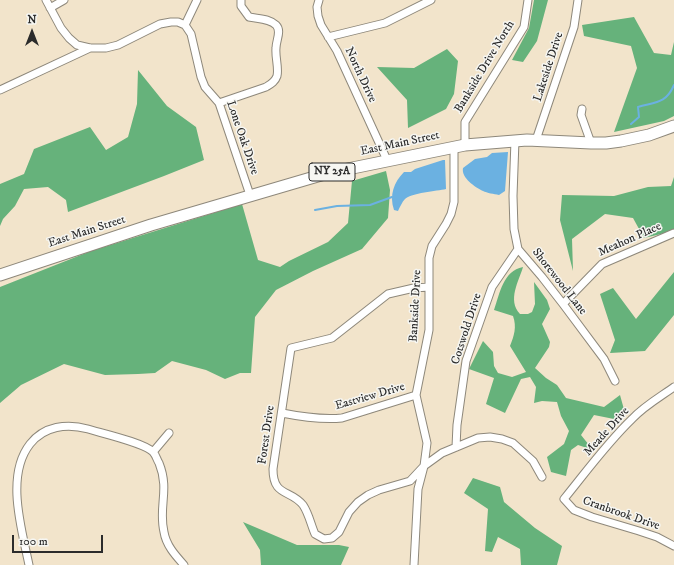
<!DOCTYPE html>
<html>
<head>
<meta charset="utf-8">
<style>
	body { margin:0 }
	#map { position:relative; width:674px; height:565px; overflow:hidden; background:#f2e4cb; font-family:"IM FELL DW Pica",serif }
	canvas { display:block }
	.north { position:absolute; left:12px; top:12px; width:40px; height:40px; -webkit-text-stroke:3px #f6f6f2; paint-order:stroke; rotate:0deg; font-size:11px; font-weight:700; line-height:16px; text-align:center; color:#2b2b2b }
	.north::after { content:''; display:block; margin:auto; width:14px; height:18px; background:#2b2b2b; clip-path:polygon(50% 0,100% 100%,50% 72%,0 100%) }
	.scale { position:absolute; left:12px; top:535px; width:91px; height:18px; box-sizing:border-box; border:2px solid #2b2b2b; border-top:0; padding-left:5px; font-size:12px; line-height:14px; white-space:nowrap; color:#2b2b2b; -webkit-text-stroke:3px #f6f6f2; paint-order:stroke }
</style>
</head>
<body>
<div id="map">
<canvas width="674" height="565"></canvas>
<div class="north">N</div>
<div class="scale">100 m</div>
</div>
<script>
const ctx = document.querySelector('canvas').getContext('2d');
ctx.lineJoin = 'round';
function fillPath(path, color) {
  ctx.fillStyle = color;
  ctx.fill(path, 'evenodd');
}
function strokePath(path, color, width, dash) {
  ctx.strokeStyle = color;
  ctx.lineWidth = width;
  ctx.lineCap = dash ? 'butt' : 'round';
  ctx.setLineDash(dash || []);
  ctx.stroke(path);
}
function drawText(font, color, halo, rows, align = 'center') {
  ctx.font = font + ' "IM FELL DW Pica",serif';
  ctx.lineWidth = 3;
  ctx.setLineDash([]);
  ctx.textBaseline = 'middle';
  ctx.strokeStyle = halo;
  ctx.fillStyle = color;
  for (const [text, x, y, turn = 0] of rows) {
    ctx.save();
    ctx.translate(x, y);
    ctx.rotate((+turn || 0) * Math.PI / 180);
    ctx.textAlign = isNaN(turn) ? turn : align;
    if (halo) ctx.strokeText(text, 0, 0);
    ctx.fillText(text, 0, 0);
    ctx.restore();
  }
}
const forest = new Path2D(`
	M534 0H548L537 41 523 62 512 60 529 28Z
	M634 17 654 53 671 55 674 42V116L664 121 614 132 637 68 631 46 584 36 582 25Z
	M447 49 458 61 454 94 446 109 408 128 407 100 377 67 414 68Z
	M138 70 167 106 196 127 204 160 164 176 68 212 66 200 48 187 24 189 15 206 3 219 0 226V184L24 174 34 149 90 127 106 150 128 137 137 104Z
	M386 171 390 190 388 218 362 249 313 271 276 290 255 317 251 373H240L225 379 206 370 172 361 155 373 138 374 105 375 64 364 21 385 0 403V287L91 251 242 204 258 260 280 267 289 261 328 242 348 223 352 181Z
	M674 177V231L644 238 633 218 605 214 572 239 573 271 560 220 562 195 614 196 648 187 671 186Z
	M523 267C519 281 507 300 520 314H528L532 312 535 304 534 282 547 300 550 309 542 324 550 342 549 347 535 368 546 378 557 385 566 398 604 407 620 395 625 413 614 419 594 415 581 435 593 450 578 445 571 450 566 476 551 472 547 457 564 444 569 431 561 416 557 402 542 401 534 403 536 387 530 377 521 379 505 413 486 404 494 378 469 369 483 341 493 352 494 366 498 373 512 377 526 372 510 346C514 336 517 327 513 316L494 310C500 293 503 271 523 267Z
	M674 272V315L645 351 610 353 615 340 600 294 613 288 636 319Z
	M473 478 500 487 504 502 535 528 562 546 557 565H521L520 549 498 537 492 552 485 551 488 509 464 493Z
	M243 522 297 545H339L349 547 341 565H261L260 550Z`);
const water = new Path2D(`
	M508 152 505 191 499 195C494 194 487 193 483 191 475 187 461 178 463 168L475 159 487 157 492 153Z
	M443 160H445L446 189C437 191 411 193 405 199 402 202 400 207 398 211L394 210C389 195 394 182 404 172H411L415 169Z`);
const stream = new Path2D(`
	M631 124 639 117 638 107C655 102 666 104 674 85
	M315 210 337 206 370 205 392 197`);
const street = new Path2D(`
	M46 0 61 28 69 38 77 45 90 48H106L118 45 160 24 171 22H178L185 25 191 34 201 77 205 87 219 103 250 195
	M319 0 317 7 318 16 321 25 337 51 387 160
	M50 8 64 0
	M185 25 197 0
	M328 37 385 23 431 0
	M0 90 90 48
	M219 103 266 87C271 84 275 82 277 76 279 68 275 57 276 48 276 40 282 31 276 25 269 18 258 19 249 17L241 6V0
	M582 109 581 115 591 143
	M515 140 513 196 514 229 518 249 542 277 563 304 604 359 615 381
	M536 140 574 27 578 0
	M465 145V122L524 27 528 0
	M429 287 414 288 388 294 332 338 291 348 273 469C273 497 290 489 303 505 309 514 311 525 315 534L324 539 332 538 339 532 349 512 358 502 368 495 379 490 410 481 424 466 442 453 478 438 490 437 502 439 513 443 533 461 542 477
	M563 304 602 264 674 233
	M674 387C660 397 644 406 632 419 607 443 586 472 564 499L574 510 592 517 639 531 657 537 674 546
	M282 413C302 417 321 420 342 418L416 395
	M456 447 457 425 466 361 492 287 518 249
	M153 452 169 433
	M29 565C22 530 5 476 30 444 44 426 67 423 88 429 101 433 145 443 153 452 156 455 157 460 159 463 170 490 158 507 164 532 166 545 175 555 184 565
	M414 565 418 489 424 466 427 443 416 395 429 330V258L432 246 446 224 451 214 454 202V147`);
const primary = new Path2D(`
	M0 275 151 225 328 173 465 145 527 140 591 143H606L621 141 649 135 674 126`);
const shields = [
	[332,172,46]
];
const shieldNames = [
	["NY 25A",332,172]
];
const streetNames = [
	["Bankside Drive North",485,67,-59],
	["Lakeside Drive",549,67,-72],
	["North Drive",360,75,65],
	["Lone Oak Drive",242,138,71],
	["East Main Street",400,144,-12],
	["East Main Street",87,232,-18],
	["Meahon Place",630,240,-24],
	["Shorewood Lane",559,282,52],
	["Bankside Drive",416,306,-87],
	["Cotswold Drive",467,329,-72],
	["Eastview Drive",370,397,-16],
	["Meade Drive",607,432,-48],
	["Forest Drive",267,435,-82],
	["Cranbrook Drive",621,514,19]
];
fillPath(forest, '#66b27b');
fillPath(water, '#6bb1e1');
strokePath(stream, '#6bb1e1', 2);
strokePath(street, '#8e887b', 9);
strokePath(primary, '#8e887b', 13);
strokePath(street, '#fff', 7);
strokePath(primary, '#fff', 11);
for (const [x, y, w] of shields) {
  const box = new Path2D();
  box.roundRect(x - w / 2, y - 9, w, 18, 3);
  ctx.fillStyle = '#f6f6f2';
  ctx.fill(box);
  strokePath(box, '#2b2b2b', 1);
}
drawText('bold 11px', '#2b2b2b', null, shieldNames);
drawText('12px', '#2b2b2b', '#f6f6f2', streetNames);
</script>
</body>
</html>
